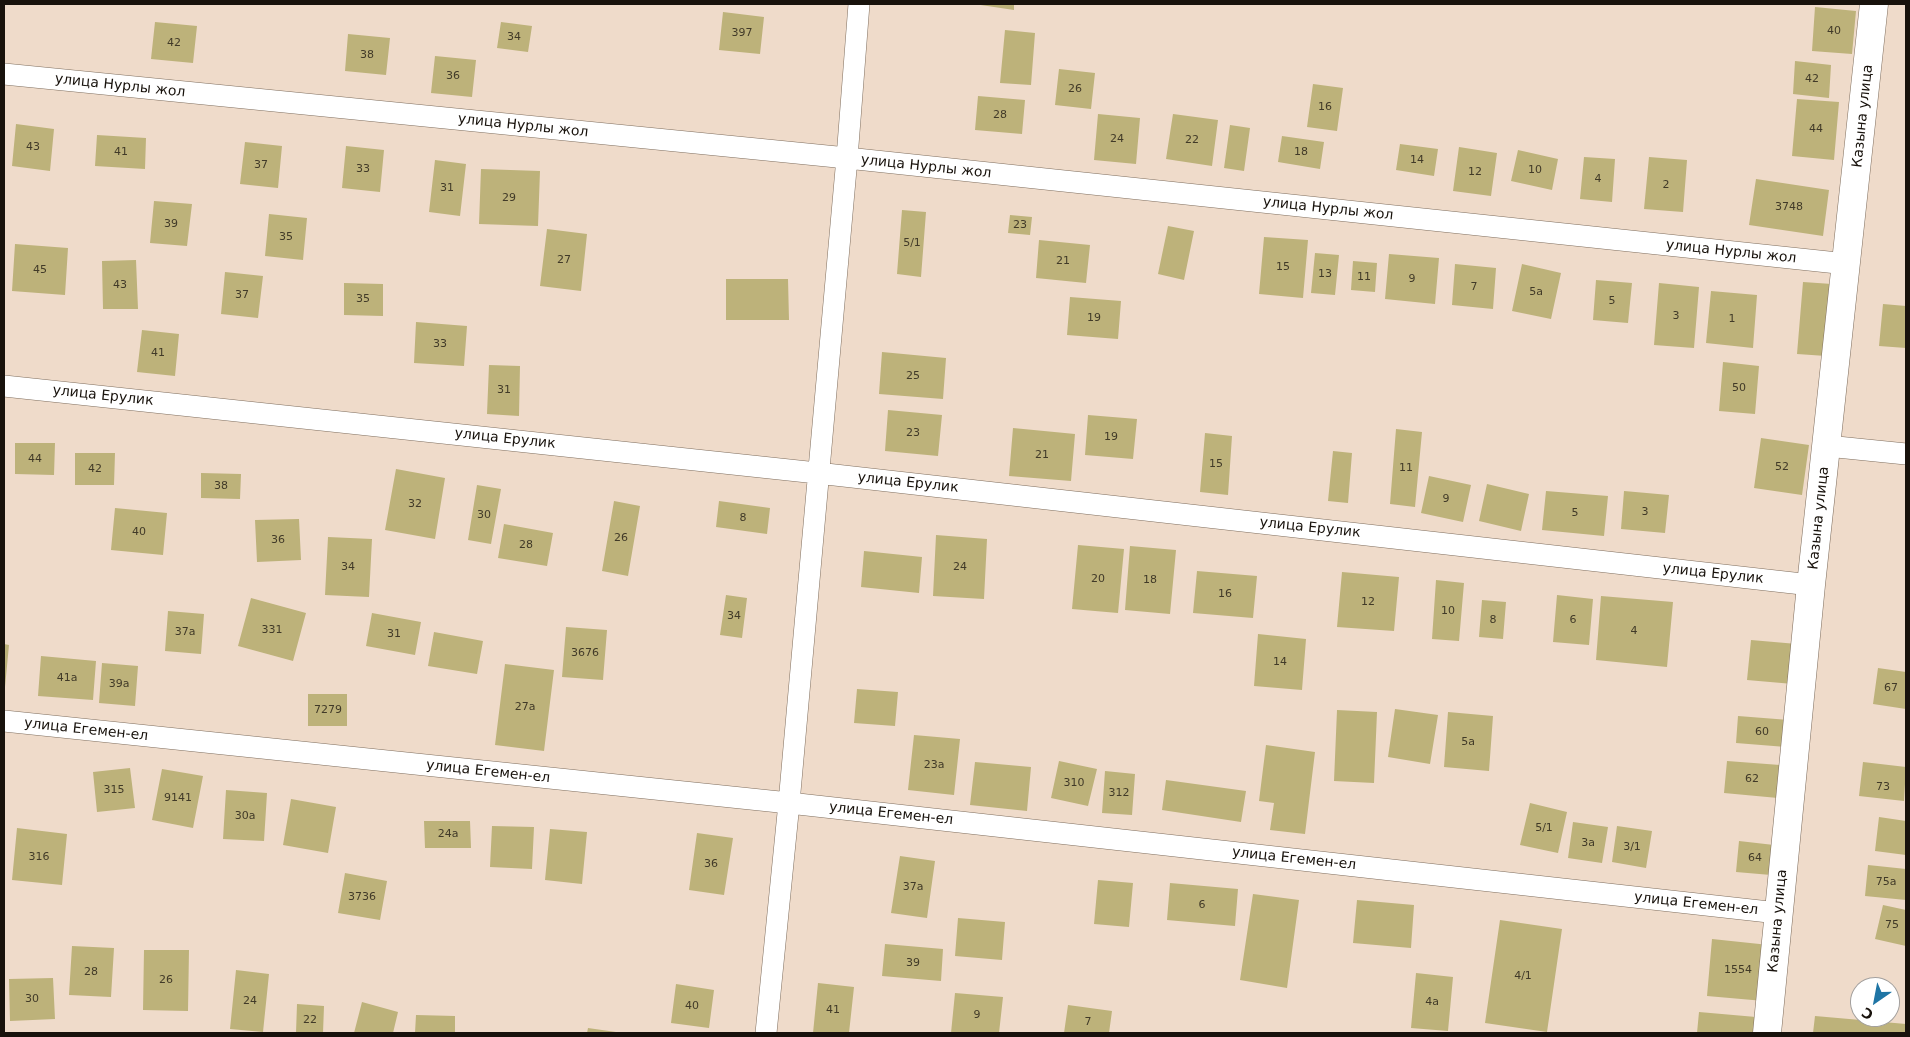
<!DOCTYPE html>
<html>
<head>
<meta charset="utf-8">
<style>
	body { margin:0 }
	#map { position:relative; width:1910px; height:1037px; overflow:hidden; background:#efdbca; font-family:"DejaVu Sans",sans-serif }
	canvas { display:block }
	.frame { position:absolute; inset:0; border:5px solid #18120c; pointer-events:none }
	.north { position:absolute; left:1850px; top:977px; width:50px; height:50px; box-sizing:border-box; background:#fff; border:1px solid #a3a09e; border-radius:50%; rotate:213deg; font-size:14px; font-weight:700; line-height:20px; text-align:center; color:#18120c }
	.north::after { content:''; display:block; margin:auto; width:18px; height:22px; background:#1f75a5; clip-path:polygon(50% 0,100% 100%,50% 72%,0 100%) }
</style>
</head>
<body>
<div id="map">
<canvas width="1910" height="1037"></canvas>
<div class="frame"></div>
<div class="north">С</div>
</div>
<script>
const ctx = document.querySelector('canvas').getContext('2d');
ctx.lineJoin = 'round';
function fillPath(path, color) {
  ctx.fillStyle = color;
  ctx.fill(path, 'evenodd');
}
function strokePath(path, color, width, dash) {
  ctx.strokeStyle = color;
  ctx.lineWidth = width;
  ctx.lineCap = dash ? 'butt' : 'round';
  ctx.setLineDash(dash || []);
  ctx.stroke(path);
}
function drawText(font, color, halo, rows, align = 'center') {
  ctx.font = font + ' "DejaVu Sans",sans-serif';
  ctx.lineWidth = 5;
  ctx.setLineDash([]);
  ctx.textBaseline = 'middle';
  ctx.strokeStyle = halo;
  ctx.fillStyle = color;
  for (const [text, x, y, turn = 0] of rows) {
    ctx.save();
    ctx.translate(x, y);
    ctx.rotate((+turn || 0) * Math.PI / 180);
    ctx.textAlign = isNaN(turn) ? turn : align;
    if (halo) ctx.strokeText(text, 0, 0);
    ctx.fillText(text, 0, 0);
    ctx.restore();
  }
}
const building = new Path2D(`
	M974 4H1014V10Z
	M1815 7 1856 11 1852 54 1812 51Z
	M723 12 764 17 760 54 719 50Z
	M155 22 197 26 193 63 151 59Z
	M501 22 532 26 528 52 497 48Z
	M1005 30 1035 33 1031 85 1000 83Z
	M348 34 390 38 386 75 345 71Z
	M435 56 476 60 472 97 431 93Z
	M1795 61 1831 65 1829 98 1793 94Z
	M1059 69 1095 73 1091 109 1055 105Z
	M1313 84 1343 88 1337 131 1307 127Z
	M978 96 1025 100 1022 134 975 130Z
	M1797 99 1839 102 1834 160 1792 156Z
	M1098 114 1140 118 1136 164 1094 160Z
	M1173 114 1218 120 1212 166 1166 159Z
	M16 124 54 129 50 171 12 166Z
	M1230 125 1250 128 1244 171 1224 168Z
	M97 135 146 138 145 169 95 166Z
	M1282 136 1324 142 1320 169 1278 162Z
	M245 142 282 146 278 188 240 184Z
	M1400 144 1438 149 1434 176 1396 170Z
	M346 146 384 150 380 192 342 188Z
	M1459 147 1497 153 1491 196 1453 191Z
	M1518 150 1558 159 1552 190 1511 181Z
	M1584 157 1615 159 1612 202 1580 199Z
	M1649 157 1687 160 1683 212 1644 209Z
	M435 160 466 164 460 216 429 212Z
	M481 169 540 171 538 226 479 224Z
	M1756 179 1829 190 1823 236 1749 225Z
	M154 201 192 204 187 246 150 243Z
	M902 210 926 212 921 277 897 274Z
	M269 214 307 218 303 260 265 256Z
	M1010 215 1032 217 1030 235 1008 233Z
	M1168 226 1194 231 1184 280 1158 274Z
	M547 229 587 234 581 291 540 286Z
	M1264 237 1308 240 1303 298 1259 294Z
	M1039 240 1090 245 1086 283 1036 278Z
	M15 244 68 248 65 295 12 291Z
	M1315 253 1339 255 1335 295 1311 293Z
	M1389 254 1439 258 1435 304 1385 299Z
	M136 260 138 309H103L102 261Z
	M1353 261 1377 263 1375 292 1351 290Z
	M1455 264 1496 268 1493 309 1452 305Z
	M1522 264 1561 273 1551 319 1512 311Z
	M225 272 263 276 258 318 221 314Z
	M726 279H788L789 320H726Z
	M1596 280 1632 283 1628 323 1593 320Z
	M1803 282 1832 284 1826 356 1797 354Z
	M344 283 383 284V316L344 315Z
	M1659 283 1699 287 1694 348 1654 345Z
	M1711 291 1757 295 1753 348 1706 343Z
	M1070 297 1121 301 1118 339 1067 335Z
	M1883 304 1906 306V348L1879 346Z
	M416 322 467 326 464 366 414 363Z
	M142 330 179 334 175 376 137 372Z
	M882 352 946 358 943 399 879 394Z
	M1723 362 1759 366 1755 414 1719 411Z
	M489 365 520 366 519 416 487 414Z
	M888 410 942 415 938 456 885 451Z
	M1088 415 1137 419 1133 459 1085 455Z
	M1013 428 1075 434 1071 481 1009 476Z
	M1396 429 1422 432 1415 507 1390 504Z
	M1205 433 1232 436 1228 495 1200 492Z
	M1761 438 1809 445 1802 495 1754 488Z
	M15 443H55L54 475 15 474Z
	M1333 451 1352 453 1348 503 1328 501Z
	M75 453H115L114 485H75Z
	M396 469 445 478 435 539 385 530Z
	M201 473 241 474 240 499 201 498Z
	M1429 476 1471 485 1463 522 1421 513Z
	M1487 484 1529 494 1521 531 1479 521Z
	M477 485 501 489 491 544 468 540Z
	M1546 491 1608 496 1604 536 1542 530Z
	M1624 491 1669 495 1665 533 1621 529Z
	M614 501 640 506 628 576 602 571Z
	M719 501 770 508 767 534 716 527Z
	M115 508 167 513 163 555 111 550Z
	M299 519 301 560 257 562 255 520Z
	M504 524 553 533 547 566 498 558Z
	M936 535 987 539 984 599 933 596Z
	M328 537 372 539 369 597 325 595Z
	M1078 545 1124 549 1118 613 1072 609Z
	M1130 546 1176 550 1170 614 1125 610Z
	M864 551 922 557 919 593 861 587Z
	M1197 571 1257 576 1253 618 1193 613Z
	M1342 572 1399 577 1394 631 1337 627Z
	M1436 580 1464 583 1459 641 1432 639Z
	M726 595 747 598 742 638 720 635Z
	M1557 595 1593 599 1589 645 1553 642Z
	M1601 596 1673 602 1667 667 1596 660Z
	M251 598 306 613 293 661 238 646Z
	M1482 600 1506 602 1503 639 1479 637Z
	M168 611 204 614 201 654 165 651Z
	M372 613 421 622 415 655 366 646Z
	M566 627 607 630 603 680 562 677Z
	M434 632 483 641 477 674 428 666Z
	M1258 634 1306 639 1302 690 1254 686Z
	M1751 640 1797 644 1793 684 1747 680Z
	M4 644 9 645 5 687H4Z
	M41 656 96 661 93 700 38 696Z
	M102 663 138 666 135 706 99 703Z
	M505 664 554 670 544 751 495 745Z
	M1878 668 1906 672V709L1873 704Z
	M857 689 898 692 895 726 854 723Z
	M308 694H347V726H308Z
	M1395 709 1438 715 1430 764 1388 757Z
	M1337 710 1377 712 1374 783 1334 781Z
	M1448 712 1493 716 1489 771 1444 767Z
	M1738 716 1789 720 1786 747 1736 743Z
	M914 735 960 739 954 795 908 790Z
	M1266 745 1315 752 1305 834 1270 830 1274 803 1259 801Z
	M1059 761 1097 769 1088 806 1051 798Z
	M1727 761 1780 765 1778 798 1724 793Z
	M975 762 1031 767 1027 811 970 805Z
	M1863 762 1906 767 1904 801 1859 796Z
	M130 768 135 808 97 812 93 772Z
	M162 769 203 776 193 828 152 820Z
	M1105 771 1135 774 1132 815 1102 813Z
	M1166 780 1246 791 1241 822 1162 810Z
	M226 790 267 793 264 841 223 839Z
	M291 799 336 807 328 853 283 845Z
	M1530 803 1567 812 1558 853 1520 845Z
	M1879 817 1906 821V855L1875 851Z
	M424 821H470L471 848H425Z
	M1573 822 1608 827 1602 863 1568 858Z
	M492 826 534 827 532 869 490 867Z
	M1617 826 1652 831 1646 868 1612 862Z
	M17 828 67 834 62 885 12 880Z
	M550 829 587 832 582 884 545 880Z
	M697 833 733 838 724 895 689 890Z
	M1739 841 1774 845 1771 875 1736 872Z
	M900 856 935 861 927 918 891 913Z
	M1868 865 1906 869V900L1865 896Z
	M345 873 387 881 380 920 338 913Z
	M1098 880 1133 883 1129 927 1094 924Z
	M1170 883 1238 889 1235 926 1167 920Z
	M1253 894 1299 900 1287 988 1240 980Z
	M1357 900 1414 905 1411 948 1353 943Z
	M1883 905 1906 910V946L1875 939Z
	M958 918 1005 922 1002 960 955 956Z
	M1500 920 1562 929 1547 1032 1485 1023Z
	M1712 939 1769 945 1764 1001 1707 996Z
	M885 944 943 949 941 981 882 976Z
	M72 946 114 948 111 997 69 995Z
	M144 950H189L188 1011 143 1010Z
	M236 970 269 974 263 1032 230 1029Z
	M1416 973 1453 977 1448 1031 1411 1028Z
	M53 978 55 1019 10 1021 9 979Z
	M818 983 854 987 849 1033H813Z
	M676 984 714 990 709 1028 671 1023Z
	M955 993 1003 997 999 1033H951Z
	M362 1002 398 1012 393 1033H354Z
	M297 1004 324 1006 323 1033H296Z
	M1068 1005 1112 1011 1109 1033H1064Z
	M1699 1012 1756 1017 1755 1033H1697Z
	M416 1015 455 1016V1033H415Z
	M1815 1016 1906 1024V1033H1813Z
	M588 1028 616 1032 615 1033H587Z`);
const street = new Path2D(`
	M4 74 847 158 1847 264
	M4 386 817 473 1811 585
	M1827 446 1906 454
	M4 721 789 803 1778 913
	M766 1033 789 803 847 158 859 4`);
const secondary = new Path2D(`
	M1767 1033 1811 585 1874 4`);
const numberNames = [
	["40",1834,31],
	["397",742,33],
	["34",514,37],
	["42",174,43],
	["38",367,55],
	["36",453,76],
	["42",1812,79],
	["26",1075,89],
	["16",1325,107],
	["28",1000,115],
	["44",1816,129],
	["24",1117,139],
	["22",1192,140],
	["43",33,147],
	["41",121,152],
	["18",1301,152],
	["14",1417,160],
	["37",261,165],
	["33",363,169],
	["10",1535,170],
	["12",1475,172],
	["4",1598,179],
	["2",1666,185],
	["31",447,188],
	["29",509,198],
	["3748",1789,207],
	["39",171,224],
	["23",1020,225],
	["35",286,237],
	["5/1",912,243],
	["27",564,260],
	["21",1063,261],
	["15",1283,267],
	["45",40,270],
	["13",1325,274],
	["11",1364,277],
	["9",1412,279],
	["43",120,285],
	["7",1474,287],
	["5а",1536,292],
	["37",242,295],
	["35",363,299],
	["5",1612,301],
	["3",1676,316],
	["19",1094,318],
	["1",1732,319],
	["33",440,344],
	["41",158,353],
	["25",913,376],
	["50",1739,388],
	["31",504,390],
	["23",913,433],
	["19",1111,437],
	["21",1042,455],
	["44",35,459],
	["15",1216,464],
	["52",1782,467],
	["11",1406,468],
	["42",95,469],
	["38",221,486],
	["9",1446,499],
	["32",415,504],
	["3",1645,512],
	["5",1575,513],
	["30",484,515],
	["8",743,518],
	["40",139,532],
	["26",621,538],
	["36",278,540],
	["28",526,545],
	["34",348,567],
	["24",960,567],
	["20",1098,579],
	["18",1150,580],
	["16",1225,594],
	["12",1368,602],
	["10",1448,611],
	["34",734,616],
	["8",1493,620],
	["6",1573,620],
	["331",272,630],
	["4",1634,631],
	["37а",185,632],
	["31",394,634],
	["3676",585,653],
	["14",1280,662],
	["41а",67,678],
	["39а",119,684],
	["67",1891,688],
	["27а",525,707],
	["7279",328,710],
	["60",1762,732],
	["5а",1468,742],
	["23а",934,765],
	["62",1752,779],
	["310",1074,783],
	["73",1883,787],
	["315",114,790],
	["312",1119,793],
	["9141",178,798],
	["30а",245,816],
	["5/1",1544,828],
	["24а",448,834],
	["3а",1588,843],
	["3/1",1632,847],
	["316",39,857],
	["64",1755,858],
	["36",711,864],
	["75а",1886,882],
	["37а",913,887],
	["3736",362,897],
	["6",1202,905],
	["75",1892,925],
	["39",913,963],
	["1554",1738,970],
	["28",91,972],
	["4/1",1523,976],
	["26",166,980],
	["30",32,999],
	["24",250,1001],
	["4а",1432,1002],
	["40",692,1006],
	["41",833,1010],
	["9",977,1015],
	["22",310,1020],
	["7",1088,1022]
];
const streetNames = [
	["улица Нурлы жол",120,86,6],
	["Казына улица",1863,116,-84],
	["улица Нурлы жол",523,126,6],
	["улица Нурлы жол",926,167,6],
	["улица Нурлы жол",1328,209,6],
	["улица Нурлы жол",1731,252,6],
	["улица Ерулик",103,396,6],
	["улица Ерулик",505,439,6],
	["улица Ерулик",908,483,6],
	["Казына улица",1819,518,-84],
	["улица Ерулик",1310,528,6],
	["улица Ерулик",1713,574,6],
	["улица Егемен-ел",86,730,6],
	["улица Егемен-ел",488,772,6],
	["улица Егемен-ел",891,814,6],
	["улица Егемен-ел",1294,859,6],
	["улица Егемен-ел",1696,904,6],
	["Казына улица",1778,921,-85]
];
fillPath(building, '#bdb27a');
strokePath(street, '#7f6e5e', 22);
strokePath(secondary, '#7f6e5e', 29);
strokePath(street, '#fff', 21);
strokePath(secondary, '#fff', 28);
drawText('11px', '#413a28', null, numberNames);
drawText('14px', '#18120c', '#fff', streetNames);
</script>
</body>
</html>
